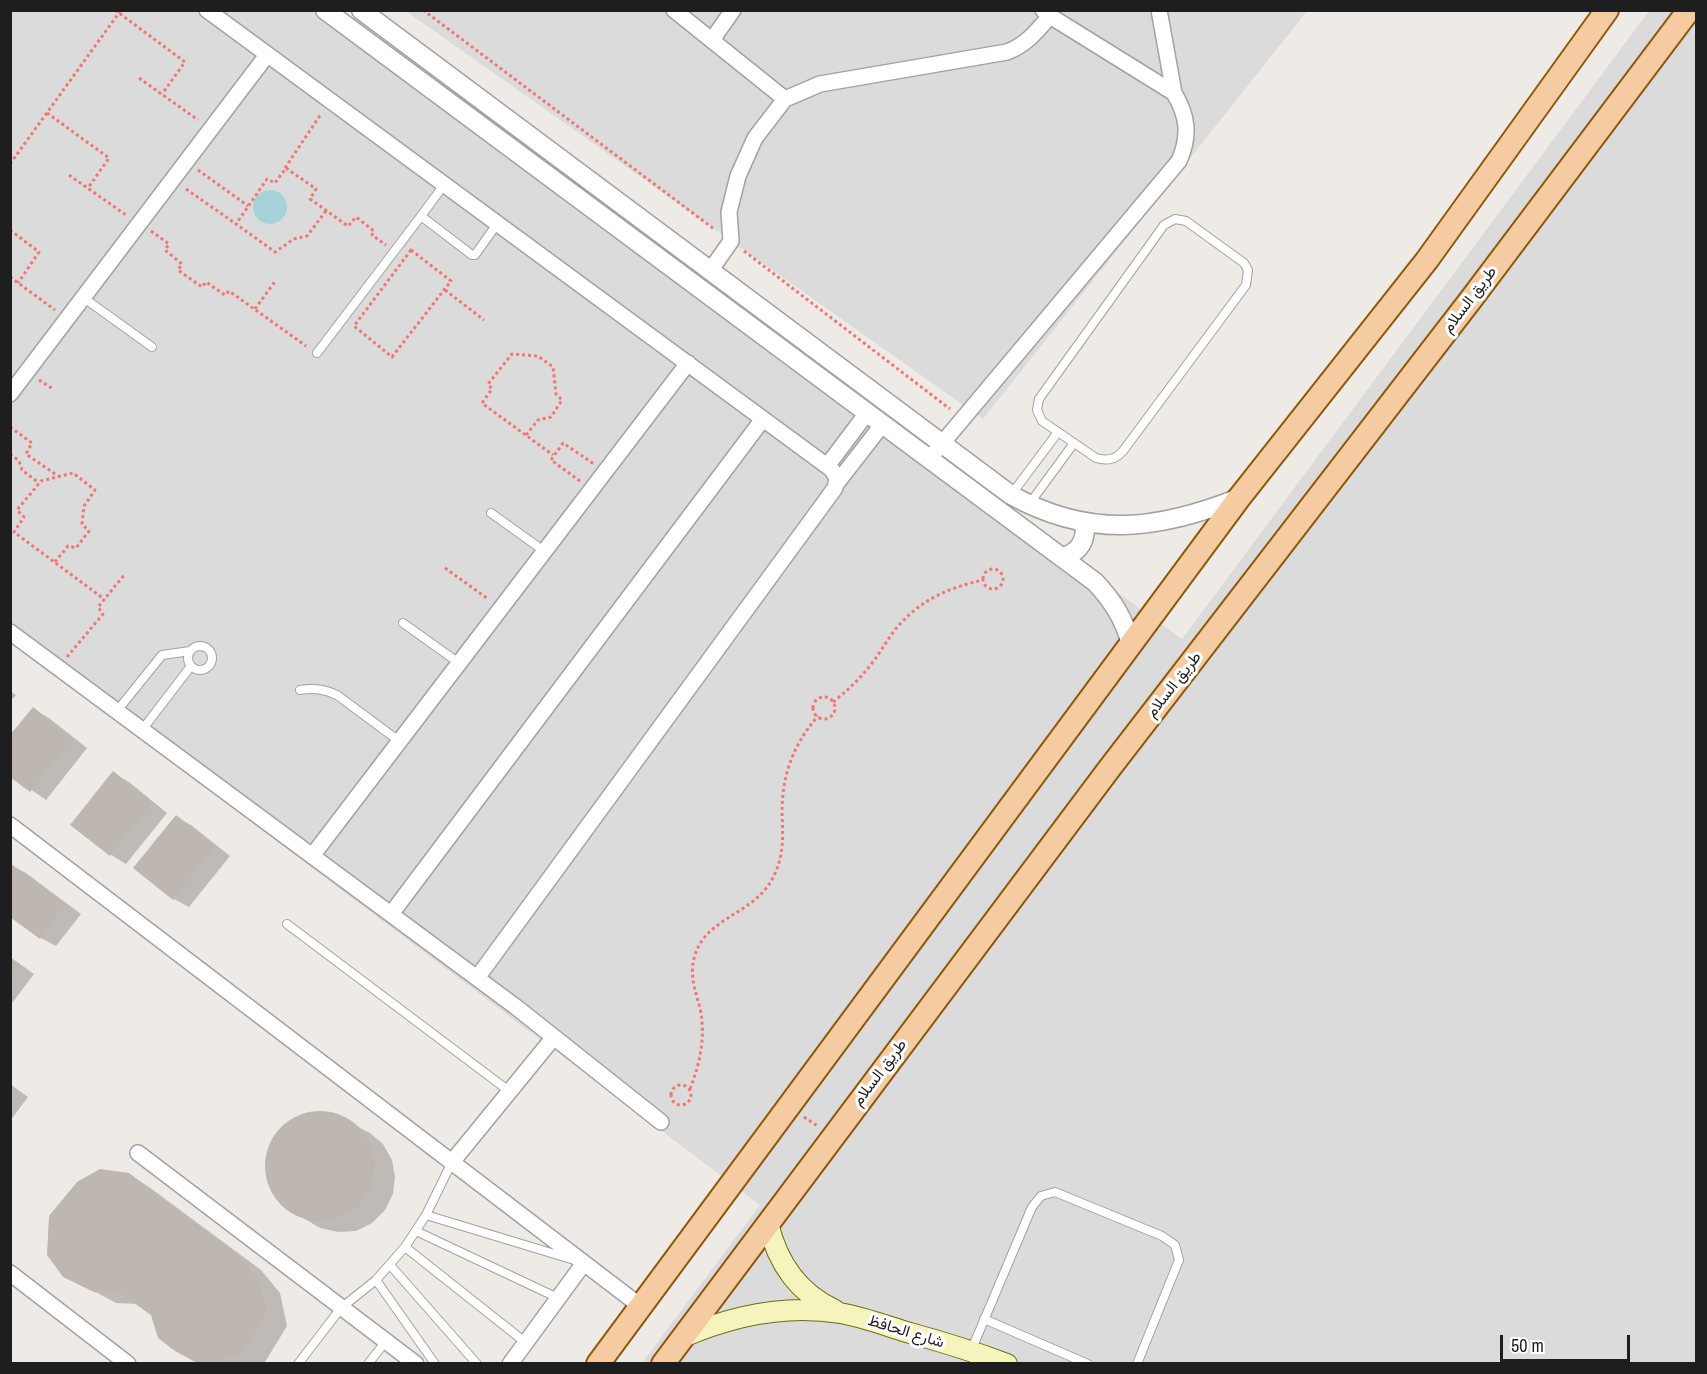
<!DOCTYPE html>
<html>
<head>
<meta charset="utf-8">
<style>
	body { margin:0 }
	#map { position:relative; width:1707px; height:1374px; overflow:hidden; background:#eeeae5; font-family:"Archivo Narrow",sans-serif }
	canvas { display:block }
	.frame { position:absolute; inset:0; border:12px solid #1e1e1e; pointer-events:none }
	.scale { position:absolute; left:1500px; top:1335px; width:130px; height:27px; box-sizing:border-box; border:3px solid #1e1e1e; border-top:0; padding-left:8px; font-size:18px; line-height:21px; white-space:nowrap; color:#1e1e1e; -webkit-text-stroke:4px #fff; paint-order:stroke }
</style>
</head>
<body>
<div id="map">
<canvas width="1707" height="1374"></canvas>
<div class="frame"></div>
<div class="scale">50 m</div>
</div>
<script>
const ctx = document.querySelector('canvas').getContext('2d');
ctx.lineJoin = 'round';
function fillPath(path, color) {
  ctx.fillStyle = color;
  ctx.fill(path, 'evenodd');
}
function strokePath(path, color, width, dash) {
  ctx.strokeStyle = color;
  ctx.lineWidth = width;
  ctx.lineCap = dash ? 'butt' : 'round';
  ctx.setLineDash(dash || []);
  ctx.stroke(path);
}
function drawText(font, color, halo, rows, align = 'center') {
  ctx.font = font + ' "Archivo Narrow",Vazirmatn,sans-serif';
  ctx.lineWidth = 6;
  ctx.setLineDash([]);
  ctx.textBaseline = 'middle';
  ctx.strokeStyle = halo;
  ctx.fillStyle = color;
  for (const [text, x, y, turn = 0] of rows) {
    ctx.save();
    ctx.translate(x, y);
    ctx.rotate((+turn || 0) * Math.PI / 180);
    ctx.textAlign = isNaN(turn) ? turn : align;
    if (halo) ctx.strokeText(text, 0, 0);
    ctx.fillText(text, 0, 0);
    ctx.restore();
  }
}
const residential = new Path2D(`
	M10 11H316L1182 639 1649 11H1696V1363H642L760 1205 11 641Z
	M406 11H1307L983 419Z`);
const water = new Path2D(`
	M253 207a17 17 0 1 1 34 0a17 17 0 1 1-34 0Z`);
const shadow = new Path2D(`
	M10 691 16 695 10 702Z
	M33 709 49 718 87 748 46 800 10 775Z
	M113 773 129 782 167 813 126 864 111 855 73 825Z
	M176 817 191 825 230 856 189 907 174 899 135 868Z
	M10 865 26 873 81 914 56 946 41 938Z
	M10 957 34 974 10 1006Z
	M10 1084 28 1097 10 1121Z
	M315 1113 332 1114 370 1133 383 1144 392 1160 395 1177 393 1194 385 1210 372 1223 356 1231 338 1232 320 1228 283 1206 272 1192 266 1175V1157L272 1140 283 1126 298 1117Z
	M128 1174 149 1187 261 1270 280 1293 287 1326 265 1362 200 1364 152 1314 138 1304 116 1303 64 1275Z`);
const building = new Path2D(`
	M33 707 73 739 30 792 10 777V735Z
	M113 771 153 803 110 856 70 825Z
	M176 815 216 846 173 900 133 868Z
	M10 863 66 904 40 939 10 917Z
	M10 958 20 964 10 977Z
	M265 1166a55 55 0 1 1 110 0a55 55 0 1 1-110 0Z
	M100 1169 129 1173 240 1256 260 1280 267 1314 244 1351 213 1364H199L175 1351 158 1338 151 1315 120 1293 94 1292 63 1277 47 1255 49 1216 77 1182Z`);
const path = new Path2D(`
	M115 10 185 62 162 94
	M423 10 714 229
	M139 78 198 120
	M47 113 109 158 88 188
	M10 164 121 10
	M285 168 321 114
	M198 170 248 206
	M69 175 126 215
	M186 189 236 224
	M326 211 307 236 294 239 275 252 236 224 267 179 275 183 286 168 316 189 310 199 348 226 356 217 374 231 372 235 386 245
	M10 230 39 252 18 283
	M151 231 169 244 165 250 182 264 178 270 202 287 206 282 225 295 229 291 306 346
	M411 250 451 281 392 357 354 326Z
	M744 251 950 409
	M10 277 55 310
	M445 290 484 320
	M255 309 276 280
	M39 380 53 389
	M10 427 32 443 26 454 58 476
	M526 435 538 420 551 417 562 400 556 394 553 367 538 356 512 354 488 384 492 389 482 403 483 404 553 455
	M10 454 19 461 22 470 39 483
	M580 481 551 460 563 443 594 464
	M55 562 68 546 76 548 89 531 82 524 84 506 95 490 73 473 41 481 17 510 24 517 14 532 104 599
	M445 568 488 599
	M983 579a10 10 0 1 1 20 0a10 10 0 1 1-20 0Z
	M67 657 103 614 98 607 125 574
	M813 708a11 11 0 1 1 22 0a11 11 0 1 1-22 0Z
	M833 702C848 690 861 678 872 663 883 649 890 634 902 622 924 598 952 587 983 580
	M671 1095a10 10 0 1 1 20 0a10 10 0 1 1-20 0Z
	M690 1089C700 1063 705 1040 701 1013 697 993 688 976 695 955 708 914 759 915 776 871 784 852 783 833 782 813 782 775 793 745 818 716
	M804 1117 819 1127`);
const service = new Path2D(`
	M444 185 421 216 472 255H475L497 224
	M1175 219 1186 221 1244 263 1248 270 1246 285 1123 451C1115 460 1107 461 1096 458L1042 421 1037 410 1039 399 1164 225Z
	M84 298 152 347
	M317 353 421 216
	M1011 495 1058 432
	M1030 503 1074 443
	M491 513 544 551
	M403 623 459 663
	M188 658a12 12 0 1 1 24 0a12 12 0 1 1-24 0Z
	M300 690C314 688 324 689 337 695L399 741
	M117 711 162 655 190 651
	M142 730 191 666
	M287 924 509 1091
	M426 1215 571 1259
	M416 1231 558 1298
	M405 1247 525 1342
	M390 1265 477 1364
	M376 1280 435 1364
	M984 1319 1088 1364
	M971 1351 1032 1207 1041 1196 1055 1192 1162 1236 1175 1245 1179 1260 1137 1364
	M298 1364 341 1308 376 1280 405 1247 426 1215 452 1162
	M368 1364 386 1341`);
const minor = new Path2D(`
	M207 10 827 466 832 470 837 478 835 488 477 978
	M674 10 785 99
	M1159 10 1174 93
	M712 40 733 10
	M710 271 731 241 729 212 738 176 755 138 785 99 820 84 1007 52C1026 45 1037 31 1050 16L1043 10
	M10 394 267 55
	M929 459 1179 161C1190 136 1188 116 1174 93L1050 16
	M827 466 867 413
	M837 483 882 425
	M10 632 516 1007 661 1122
	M10 825 639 1305
	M312 856 688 363
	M391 914 763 419
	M138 1153 416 1364
	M452 1162 554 1037
	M10 1273 128 1364
	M510 1364 584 1263`);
const tertiary = new Path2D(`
	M325 10 1095 582C1113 601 1124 619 1131 644
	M361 10 1011 495C1090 539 1158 530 1239 498
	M1063 557C1080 552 1087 540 1084 523`);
const secondary = new Path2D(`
	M768 1223C777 1262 798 1293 835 1310
	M683 1337C732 1316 786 1304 840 1313 863 1317 887 1326 910 1333 943 1342 975 1352 1007 1364`);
const primary = new Path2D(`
	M598 1364 1239 498 1427 260 1607 10
	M663 1364 1109 769 1472 298 1689 10`);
const streetNames = [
	["طريق السلام",1470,300,-53],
	["طريق السلام",1174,685,-52],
	["طريق السلام",880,1073,-53],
	["شارع الحافظ",906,1332,17]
];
fillPath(residential, '#dcdbdb');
fillPath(water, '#a8d2d9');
fillPath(shadow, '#0003');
fillPath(building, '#beb6b1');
strokePath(service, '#a2a2a2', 10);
strokePath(minor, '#a2a2a2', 18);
strokePath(tertiary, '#a2a2a2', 21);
strokePath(secondary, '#6a6e0c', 22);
strokePath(primary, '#8e580a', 26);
strokePath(path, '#f07773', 3, [3, 3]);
strokePath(service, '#fff', 8);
strokePath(minor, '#fff', 15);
strokePath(tertiary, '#fff', 18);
strokePath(secondary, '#f5f4bc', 20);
strokePath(primary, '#f5cba2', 22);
drawText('16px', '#1e1e1e', '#fff', streetNames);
</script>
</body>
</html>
